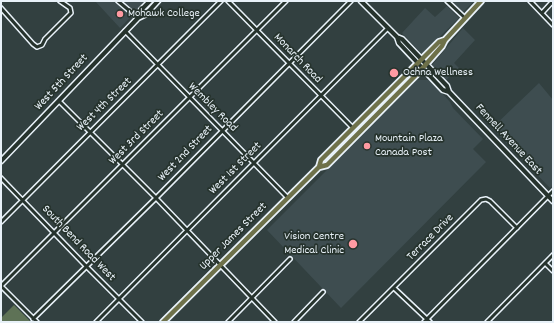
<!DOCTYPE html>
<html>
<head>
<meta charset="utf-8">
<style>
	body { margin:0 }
	#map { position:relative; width:554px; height:323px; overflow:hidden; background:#324040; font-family:Dekko,sans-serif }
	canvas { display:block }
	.frame { position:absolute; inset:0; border:2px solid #e8f1f8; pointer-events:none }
</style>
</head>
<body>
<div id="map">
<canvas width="554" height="323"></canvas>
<div class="frame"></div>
</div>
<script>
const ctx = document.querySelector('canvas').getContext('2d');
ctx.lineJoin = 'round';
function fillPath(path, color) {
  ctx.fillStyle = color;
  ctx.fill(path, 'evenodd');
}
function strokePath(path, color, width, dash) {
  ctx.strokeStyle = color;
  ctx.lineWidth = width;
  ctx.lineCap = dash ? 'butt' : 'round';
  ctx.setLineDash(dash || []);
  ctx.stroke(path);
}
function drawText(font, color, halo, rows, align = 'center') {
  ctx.font = font + ' Dekko,sans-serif';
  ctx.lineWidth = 3.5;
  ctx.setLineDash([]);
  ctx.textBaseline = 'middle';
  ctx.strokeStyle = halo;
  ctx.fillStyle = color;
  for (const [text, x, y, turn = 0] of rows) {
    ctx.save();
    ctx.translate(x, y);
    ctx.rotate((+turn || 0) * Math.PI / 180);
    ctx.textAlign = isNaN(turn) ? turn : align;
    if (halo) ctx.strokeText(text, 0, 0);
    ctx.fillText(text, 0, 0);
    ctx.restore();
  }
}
const built = new Path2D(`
	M95 1H146L120 28Z
	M451 1H474L463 12Z
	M447 6 459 18 422 54 402 33 425 8 435 17Z
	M463 28 475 40 454 63 459 68 446 80 432 65Z
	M417 80H430L450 102 453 108 483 139 473 149 486 162 341 308 267 230Z
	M539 83 553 100V185L550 188 492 128Z`);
const green = new Path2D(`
	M14 305 31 322H1V318Z`);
const street = new Path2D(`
	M118 1 138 18
	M228 1 353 128
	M447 1 465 18
	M530 1 553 25
	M1 8 33 44 37 47 42 45 45 39 71 13 70 8 60 1
	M542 13 553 1
	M125 31 288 198
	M59 101 156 198 275 322
	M1 178 86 266 142 322
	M1 222 221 1
	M545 263 553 271
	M1 286 286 1
	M1 286 37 322
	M394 288 430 322
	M33 319 156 198 351 1
	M96 322 388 28
	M228 322 290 259
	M294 322 323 292
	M359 322 481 200 486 199 490 201 517 228
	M424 322 553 191
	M487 322 553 255`);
const secondary = new Path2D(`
	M361 1 397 37 402 39 447 86 449 92 553 201
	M138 18 141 10 150 1
	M397 37 399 43 443 90 449 92
	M1 161 138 18 146 14 158 1`);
const primary = new Path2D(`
	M319 167 327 165 420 71 442 46 445 40 481 1
	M163 322 319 167 321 160 439 42 445 40`);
const markers = [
	[120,14,4,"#ff9aa2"],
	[394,73,5,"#ff9aa2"],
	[367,146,4,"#ff9aa2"],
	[353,244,5,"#ff9aa2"]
];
const poiNames = [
	["Mohawk College",128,14],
	["Ochna Wellness",403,73],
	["Mountain Plaza",375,139],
	["Canada Post",375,153],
	["Vision Centre",344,237,"right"],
	["Medical Clinic",344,251,"right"]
];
const streetNames = [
	["Monarch Road",297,59,46],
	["West 5th Street",62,83,-47],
	["West 4th Street",105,105,-44],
	["Wembley Road",212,108,45],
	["West 3rd Street",137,138,-45],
	["Fennell Avenue East",508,140,47],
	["West 2nd Street",186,154,-46],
	["West 1st Street",236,169,-45],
	["Upper James Street",234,237,-45],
	["Terrace Drive",431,238,-45],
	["South Bend Road West",78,244,46]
];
fillPath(built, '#3e4d50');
fillPath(green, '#5e7256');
strokePath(street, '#e8f1f8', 6);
strokePath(secondary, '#e8f1f8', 7);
strokePath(primary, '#e8f1f8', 8);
strokePath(street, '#26332d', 3);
strokePath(secondary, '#26332d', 4);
strokePath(primary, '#6e714a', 4.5);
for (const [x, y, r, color] of markers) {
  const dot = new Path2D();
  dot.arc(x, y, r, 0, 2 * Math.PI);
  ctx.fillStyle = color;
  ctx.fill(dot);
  strokePath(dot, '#26332d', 1.5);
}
drawText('12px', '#e8f1f8', '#26332d', poiNames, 'left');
drawText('12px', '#e8f1f8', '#26332d', streetNames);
</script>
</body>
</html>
